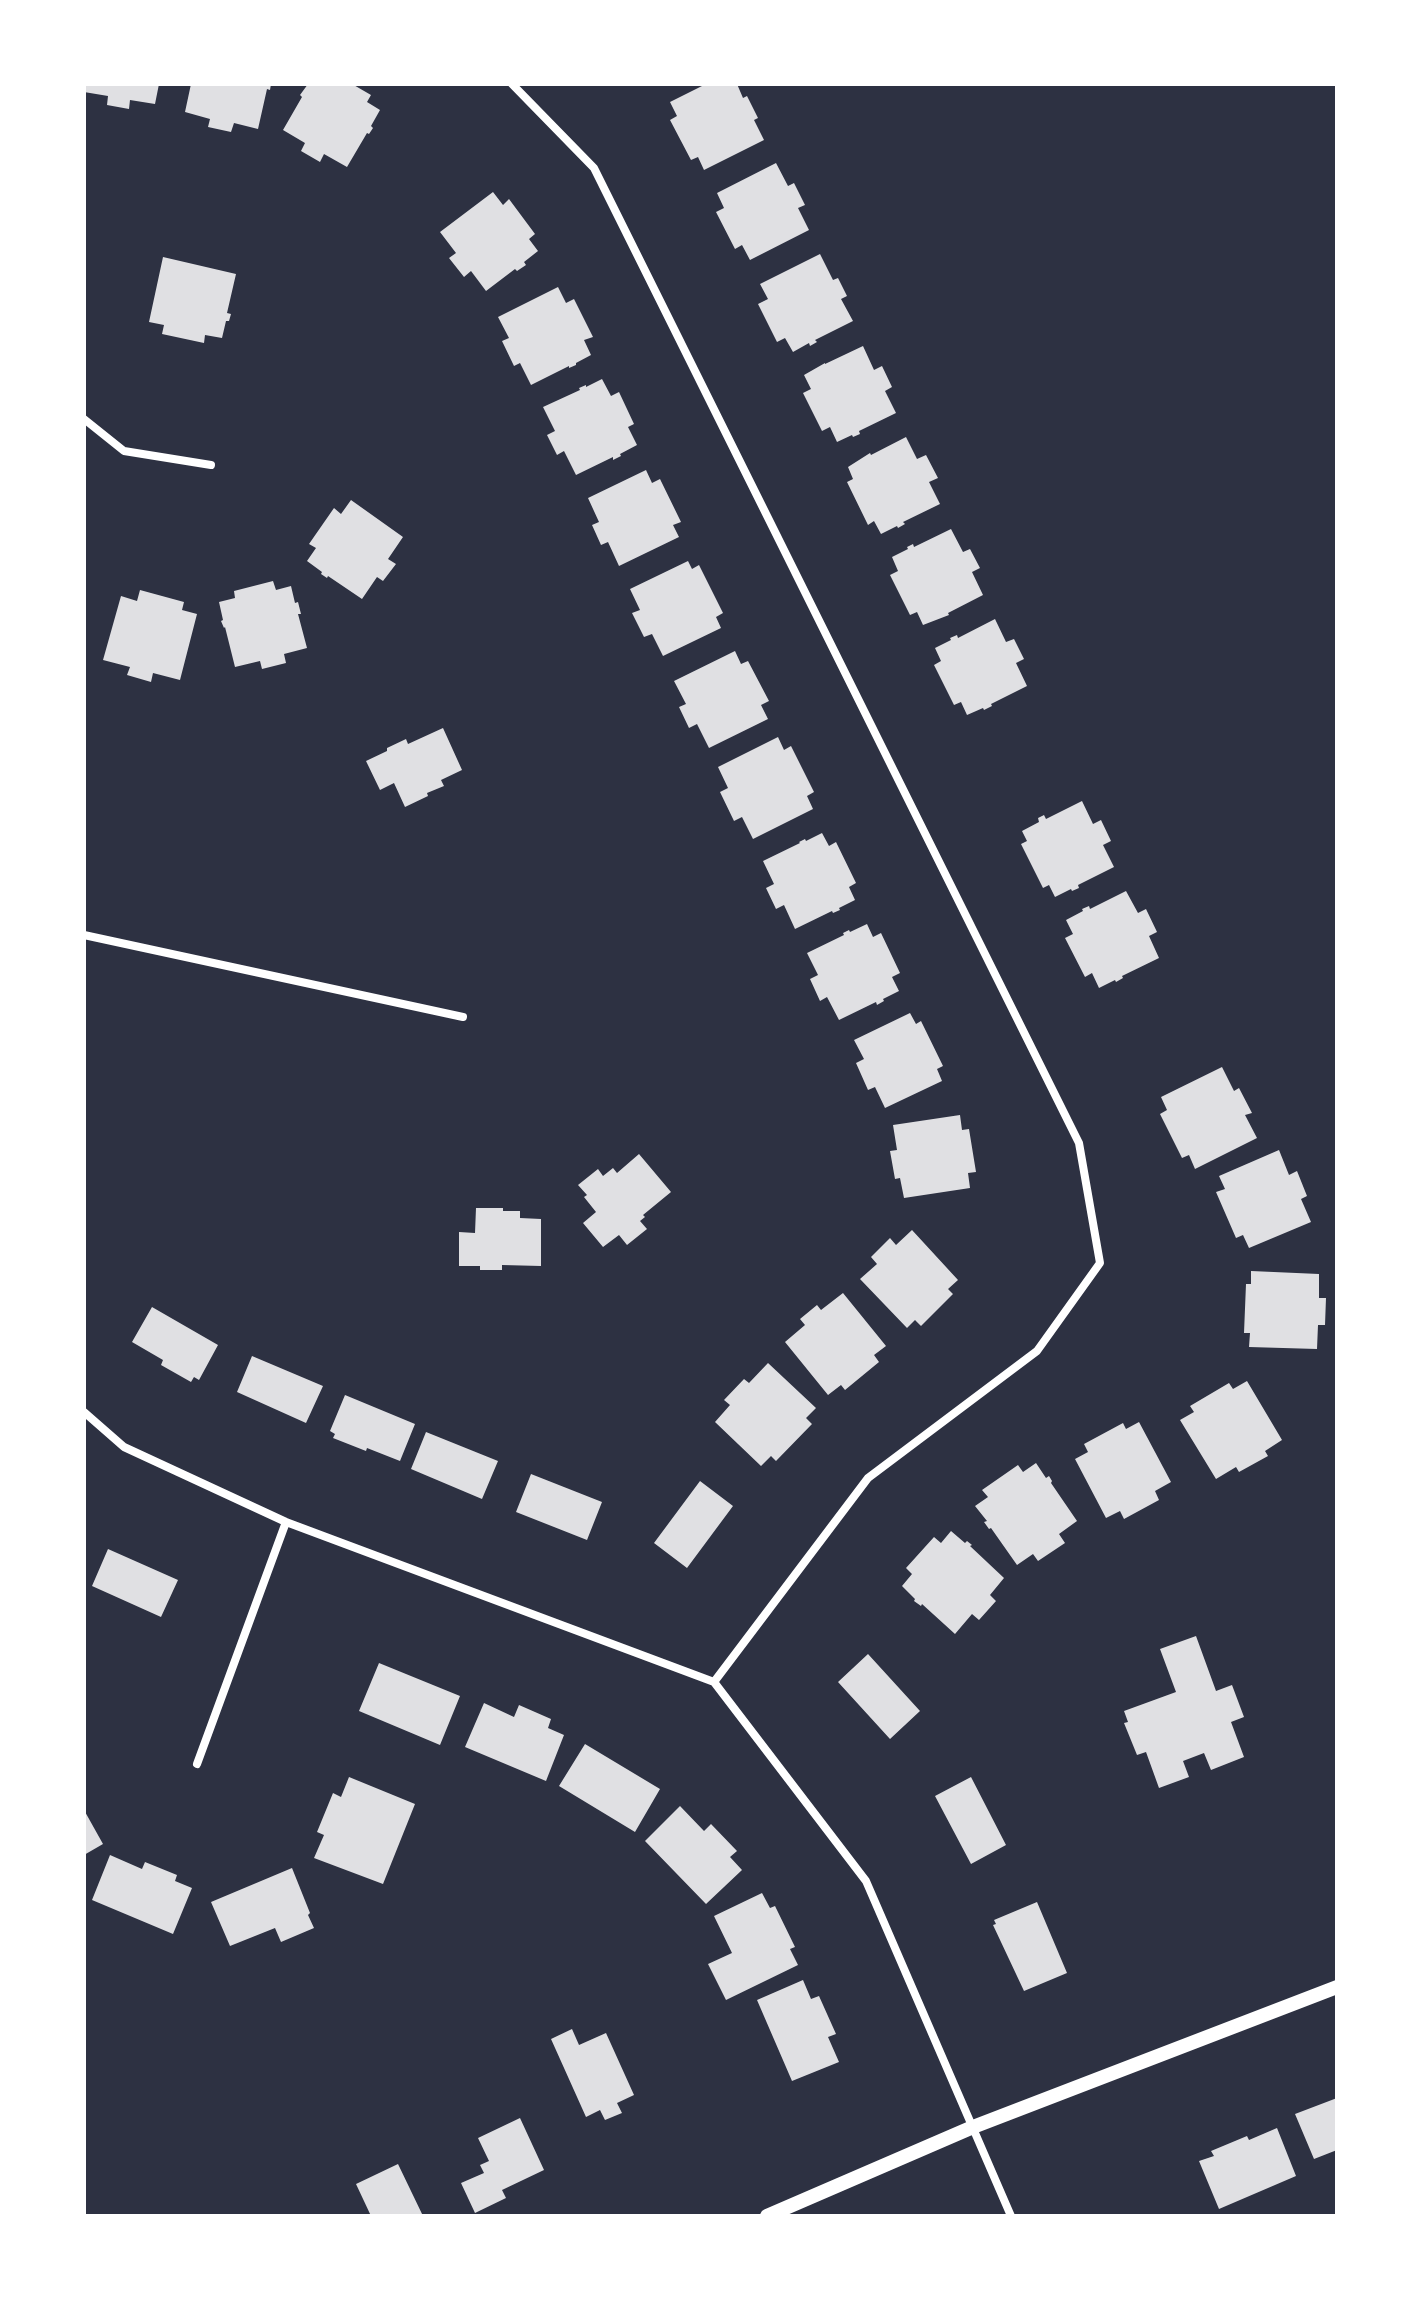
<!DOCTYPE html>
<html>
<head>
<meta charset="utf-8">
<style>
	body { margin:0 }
	#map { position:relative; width:1421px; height:2300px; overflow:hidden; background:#2d3142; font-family:"Fira Sans Condensed",sans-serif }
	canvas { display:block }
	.frame { position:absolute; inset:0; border:86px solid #fff; pointer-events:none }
</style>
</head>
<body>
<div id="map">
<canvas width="1421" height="2300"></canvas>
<div class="frame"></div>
</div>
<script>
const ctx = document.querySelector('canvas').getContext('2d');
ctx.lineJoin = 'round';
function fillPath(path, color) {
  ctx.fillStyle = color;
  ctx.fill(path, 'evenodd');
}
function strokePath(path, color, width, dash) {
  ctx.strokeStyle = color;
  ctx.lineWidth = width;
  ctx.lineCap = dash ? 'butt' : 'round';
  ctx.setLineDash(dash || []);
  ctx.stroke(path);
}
const building = new Path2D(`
	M84 84H159L155 104 130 100 129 109 107 105 108 96 84 92Z
	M191 84H271L270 90 267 89 258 129 234 123 231 132 208 127 210 119 185 112Z
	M308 84H352L371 95 367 102 380 110 371 126 373 128 369 134 367 133 347 167 324 154 320 162 301 151 305 143 283 130 302 97 300 95Z
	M706 84H737L743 98 747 96 758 118 754 120 764 140 704 170 698 157 691 160 670 120 677 116 670 102Z
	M776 163 788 186 794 183 805 205 798 208 809 230 750 260 742 245 735 249 716 212 724 208 717 193Z
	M493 192 503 205 509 199 535 234 529 239 538 251 524 262 526 265 517 271 515 269 486 291 471 271 464 277 449 258 456 253 440 232Z
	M820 254 833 280 838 278 847 296 841 299 853 321 815 340 817 342 810 346 809 343 793 352 785 338 777 342 758 304 768 299 760 284Z
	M163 257 236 274 227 313 231 314 229 321H226L222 338 205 335 204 343 162 334 164 325 149 322Z
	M558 287 566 303 574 299 593 337 584 340 591 355 576 363V365L569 368V366L531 385 520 363 514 366 502 341 509 338 498 317Z
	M863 346 874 370 882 366 892 387 885 391 896 413 859 431 860 434 853 437 852 435 837 442 830 427 822 431 803 393 811 389 804 375 825 363V364Z
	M602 379 611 396 619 392 634 424 628 427 637 445 620 454 621 456 613 460V457L576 475 564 451 557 455 547 435 555 431 543 407 580 390 579 388 586 385V387Z
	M906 437 917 459 926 455 938 478 929 482 940 504 903 522 905 524 898 528 897 526 881 534 874 521 868 525 847 482 853 479 848 467 870 453 871 455Z
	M646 470 652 483 660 479 681 522 673 525 679 537 619 566 608 542 601 545 592 525 599 522 588 498Z
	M351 500 403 537 388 559 396 564 383 581 377 577 362 599 328 576 327 578 321 574 322 572 307 561 316 548 309 544 334 508 341 514Z
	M951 529 963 552 970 549 980 568 972 572 983 595 948 613 949 615 923 625 917 612 910 615 890 575 898 571 892 557 908 549 907 547 913 544 914 547Z
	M688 561 692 569 699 565 723 613 716 617 721 628 663 656 652 634 644 637 632 613 640 610 630 589Z
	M273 581 276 590 291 586 295 603 298 602 301 614H298L307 648 284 654 286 663 262 669 260 661 235 667 225 627 224 628 221 621 223 620 219 602 235 598 234 591Z
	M140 590 184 602 182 610 197 614 180 680 153 673 151 682 127 675 130 667 103 660 121 596 137 601Z
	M995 619 1006 642 1014 639 1024 659 1016 663 1027 686 991 704 992 706 984 710 983 708 967 715 961 702 954 705 934 665 941 661 935 648 951 640 950 638 957 635 958 638Z
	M735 651 741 664 748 661 769 701 761 705 768 719 709 748 697 724 689 728 679 707 686 704 674 681Z
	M443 728 462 770 441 780 444 786 427 793 428 796 405 807 394 783 380 790 366 761 387 751V748L406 739 408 744Z
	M778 737 784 750 791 746 814 792 807 796 813 809 753 839 742 817 734 821 720 792 728 788 718 767Z
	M1082 801 1093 824 1101 820 1111 841 1103 845 1114 867 1078 885 1079 888 1072 891 1071 889 1055 897 1049 885 1043 888 1021 844 1027 841 1022 831 1039 822 1038 818 1044 815 1046 819Z
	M822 833 829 846 836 842 856 883 849 887 855 900 839 908 840 910 833 913 832 911 795 929 784 905 776 909 766 888 774 884 763 861 800 843 799 842 805 839 806 841Z
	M1126 891 1138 913 1146 909 1157 932 1149 936 1159 958 1122 976 1123 978 1116 982 1115 980 1099 988 1092 973 1085 977 1065 938 1073 934 1066 920 1083 911 1082 909 1089 906 1090 909Z
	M867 924 873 937 881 933 900 973 892 977 899 991 883 999 884 1001 877 1005 876 1002 839 1020 827 997 820 1001 810 979 818 975 807 953 844 935 843 933 849 930 850 932Z
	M910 1013 916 1024 921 1021 943 1066 937 1069 942 1081 885 1108 875 1087 868 1090 856 1063 864 1059 854 1040Z
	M1222 1067 1234 1091 1239 1088 1252 1113 1245 1115 1257 1138 1195 1169 1189 1155 1182 1158 1160 1114 1167 1110 1161 1097Z
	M960 1115 962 1130 969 1129 976 1172 968 1173 970 1188 904 1198 900 1178 895 1179 890 1151 897 1150 893 1125Z
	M1279 1150 1289 1175 1297 1171 1307 1196 1301 1199 1311 1222 1249 1248 1243 1235 1236 1238 1216 1192 1225 1189 1219 1176Z
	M639 1154 671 1192 643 1215 645 1217 640 1221 647 1229 627 1245 619 1235 603 1247 583 1223 596 1212 584 1197 587 1195 578 1185 598 1169 603 1176 613 1168 617 1173Z
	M476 1208H503V1211H520V1218L541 1219V1266L502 1265V1270H480V1266H459V1232L475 1233Z
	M912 1230 958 1280 948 1289 953 1294 921 1326 915 1320 907 1328 860 1279 877 1264 871 1257 890 1238 896 1245Z
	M1251 1271 1319 1274V1298H1326L1325 1325H1318L1317 1349 1249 1347 1250 1333H1244L1246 1284H1251Z
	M843 1293 886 1346 874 1355 879 1362 845 1390 841 1385 828 1395 785 1342 805 1325 800 1319 817 1305 821 1310Z
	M152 1307 218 1345 199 1380 194 1377 191 1382 161 1365 163 1360 132 1342Z
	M252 1356 323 1386 306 1423 237 1392Z
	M768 1363 816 1408 806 1418 812 1424 776 1461 771 1456 761 1466 715 1422 730 1405 724 1400 744 1379 749 1383Z
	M1247 1381 1282 1440 1265 1451 1268 1456 1239 1472 1236 1467 1216 1479 1180 1420 1194 1412 1190 1406 1229 1383 1233 1389Z
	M345 1395 415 1424 400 1461 367 1448 366 1451 333 1438 335 1434 330 1431Z
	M1139 1422 1171 1482 1155 1491 1159 1500 1124 1519 1120 1511 1106 1518 1075 1459 1088 1452 1084 1444 1123 1423 1126 1429Z
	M426 1432 498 1461 482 1499 411 1469Z
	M1036 1463 1046 1478 1049 1476 1052 1481 1051 1483 1077 1521 1059 1534 1065 1543 1038 1561 1033 1554 1017 1565 991 1528 989 1529 984 1522 987 1521 975 1506 988 1497 982 1490 1018 1465 1023 1472Z
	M531 1474 602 1502 587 1540 516 1512Z
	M700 1481 733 1506 687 1568 654 1543Z
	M951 1531 965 1543 967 1541 972 1545 970 1546 1004 1578 990 1595 996 1601 979 1620 972 1614 955 1634 922 1604 921 1606 914 1601 915 1599 902 1586 912 1574 906 1568 934 1537 941 1543Z
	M108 1549 178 1580 161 1617 92 1586Z
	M1196 1636 1216 1691 1232 1685 1244 1717 1231 1722 1244 1757 1211 1770 1204 1753 1183 1761 1189 1777 1159 1788 1146 1752 1137 1755 1124 1723 1128 1722 1124 1711 1176 1692 1160 1649Z
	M868 1654 920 1711 890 1739 838 1682Z
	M379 1663 460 1696 440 1745 359 1711Z
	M484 1703 514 1717 519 1705 551 1719 548 1728 564 1735 546 1781 465 1747Z
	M585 1744 660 1789 635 1832 559 1786Z
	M349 1777 415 1804 383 1884 314 1858 324 1835 317 1832 333 1793 341 1797Z
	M971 1777 1006 1845 971 1864 935 1796Z
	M680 1806 704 1831 711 1824 737 1851 730 1857 742 1870 706 1904 645 1841Z
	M84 1810 103 1844 84 1855Z
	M110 1855 142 1869 145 1862 177 1875 175 1881 192 1888 173 1934 92 1900Z
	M292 1868 310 1913 308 1915 314 1928 281 1942 275 1928 230 1946 211 1902Z
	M762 1893 770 1908 775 1906 795 1947 790 1949 798 1965 726 2000 708 1964 732 1953 714 1916Z
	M1037 1902 1067 1973 1024 1991 993 1925 996 1924 994 1920Z
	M803 1980 811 1999 819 1996 836 2034 828 2037 839 2062 792 2081 757 2000Z
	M572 2029 579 2045 606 2033 634 2095 617 2103 622 2113 605 2120 600 2110 586 2117 551 2039Z
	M1337 2098V2150L1314 2159 1295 2114Z
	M520 2118 544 2170 502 2190 506 2198 475 2213 461 2183 484 2173 480 2165 489 2161 478 2138Z
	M1277 2128 1296 2176 1219 2209 1199 2161 1214 2156 1211 2151 1247 2136 1249 2140Z
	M398 2164 423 2216H371L356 2184Z`);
const minor = new Path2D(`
	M512 84 594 168 1079 1143 1100 1263 1037 1351 868 1478 714 1682
	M84 419 124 451 211 465
	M84 935 463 1017
	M84 1412 124 1447 286 1522 714 1682 866 1881 1011 2216
	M197 1764 286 1522`);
const tertiary = new Path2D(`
	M767 2216 973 2127 1337 1987`);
fillPath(building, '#e0e0e3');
strokePath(minor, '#fff', 8);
strokePath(tertiary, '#fff', 14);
</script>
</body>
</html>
